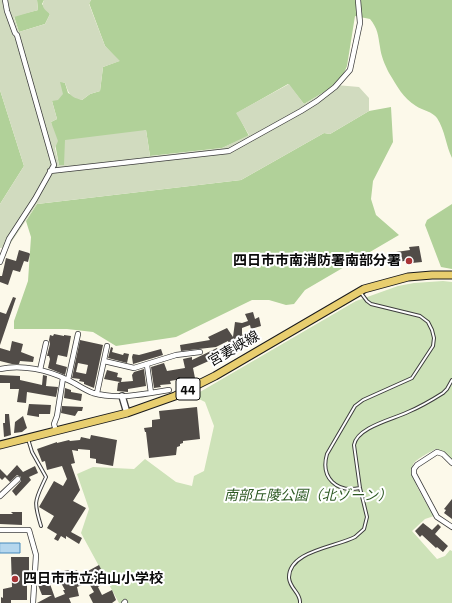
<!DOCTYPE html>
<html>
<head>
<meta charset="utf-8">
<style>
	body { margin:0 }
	canvas { display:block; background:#fcf9ea }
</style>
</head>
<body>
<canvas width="452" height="603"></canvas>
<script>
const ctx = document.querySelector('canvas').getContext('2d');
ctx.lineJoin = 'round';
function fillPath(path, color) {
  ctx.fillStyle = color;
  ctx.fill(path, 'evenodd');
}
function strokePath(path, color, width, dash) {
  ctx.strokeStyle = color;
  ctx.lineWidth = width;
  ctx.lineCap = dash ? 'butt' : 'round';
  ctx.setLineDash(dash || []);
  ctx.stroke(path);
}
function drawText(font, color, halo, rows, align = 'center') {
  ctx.font = font + ' "Zilla Slab","Noto Sans JP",serif';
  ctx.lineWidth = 4;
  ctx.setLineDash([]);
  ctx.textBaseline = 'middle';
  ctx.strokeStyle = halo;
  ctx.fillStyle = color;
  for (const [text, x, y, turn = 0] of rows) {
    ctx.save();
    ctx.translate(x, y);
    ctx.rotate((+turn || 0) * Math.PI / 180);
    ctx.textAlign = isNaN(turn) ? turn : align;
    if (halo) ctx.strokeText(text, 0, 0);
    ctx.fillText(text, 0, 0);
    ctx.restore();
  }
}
const green = new Path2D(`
	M443 281 452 282V460L443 452 436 449C430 452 414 460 413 465 408 477 428 505 434 516L425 519 412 531 437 559 445 556 450 550 452 551V603H119L81 533 89 509 77 474 93 467 134 469 145 459 176 482 192 486 194 476 204 471 214 426 205 402 193 396 356 301 398 286 414 283Z`);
const forest = new Path2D(`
	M37 0H44L42 4 50 14 45 24 19 32 14 16 38 10Z
	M91 0H452V158C446 146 445 130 437 118 433 112 422 110 416 106 403 98 397 86 389 73 385 65 381 56 380 47 378 35 378 29 370 19L355 16 347 66 344 73 336 85 304 104 288 84 237 113 249 136 222 148 150 156 146 130 64 165H59L51 122 57 119 52 101 60 81 65 83 68 93 82 100 90 94 100 91 103 67 119 61 105 46 89 3Z
	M0 90 24 166 0 204Z
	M391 107 393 142 373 181 371 199 376 215 399 235 305 290 294 304 286 305 269 300H252L176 337 116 346 93 332 67 329H14V321L28 281 31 237 26 221 37 204 241 180 324 133 330 134 369 111Z
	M452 204V269L441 267 425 225 427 220Z`);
const cemetery = new Path2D(`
	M0 0H37L38 10 14 17 19 32 45 24 50 14C44 9 41 7 44 0H91L89 4 105 46 120 61 103 67 100 91 90 94 82 100C70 97 69 94 65 83L60 82 63 94 58 100 52 101 57 119 51 122 58 141 55 148 59 165H64L65 140 146 130 150 156 222 148 249 135 236 113 289 84 304 104 336 85 359 87 369 98V111L330 134 324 133 241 180 37 204 8 247 0 248V204L24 166 0 90Z`);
const water = new Path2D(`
	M0 543H20V553H0Z`);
const building = new Path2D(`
	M419 246 422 262 412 263 411 260 397 262 396 252 410 250 409 247Z
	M19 250 29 253 30 254 28 262 24 261 20 272 13 270 8 285 0 282V276H2L6 258 16 261Z
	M13 297 16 298 0 345V312L6 314Z
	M253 312 255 319 259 317 261 326 251 329 250 325 242 328V334L243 336 237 340 236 338 229 343 228 341 216 347 181 351 180 345 210 340 208 337 227 328 233 337 235 322 242 323 248 321 245 314Z
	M54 334 64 336V335L71 336 67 357 58 355 56 364 67 367 65 375 48 368 50 359 49 356H47L50 344 49 340 50 335 53 336Z
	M80 340 103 345 94 388 84 384V382L79 381 80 379 72 378ZM78 363 88 365 86 374 76 372Z
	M12 341 23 344 21 352 34 357 33 362 20 361 19 364H12L0 361V348L10 351Z
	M111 347 113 348 112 352 123 355 124 353 129 354 127 363 108 358Z
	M217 348 220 356 193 368 195 378 182 381 181 379 170 381 171 384 160 385 161 387 154 388 151 367 164 363 167 371 185 368 183 359 192 357V360Z
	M161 349 163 355 133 364 132 357 133 354 139 355Z
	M144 369 146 386 128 389V392L117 391 118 383 120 382 104 379 107 370 118 373 117 377 122 378 121 382 133 381 132 375 134 372Z
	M0 375 20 376V380L42 385 43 375 47 376 46 386 58 387 56 397 27 392 26 403 17 402 19 389H10V383H0Z
	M65 388 71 390V392L82 394 81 401 64 398Z
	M29 404 51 405 50 414H39V417L27 415Z
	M62 406 83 407 82 411H78L75 416 61 413Z
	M197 407 200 439 183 441V443L180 444V446L177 447 176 455 149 458 146 432H145L144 428 152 427V420L160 419 159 411Z
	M5 414H9L11 435 4 437 3 423H5Z
	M23 416 27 428 22 432 14 433 15 422Z
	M91 435 117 440 113 466 96 463V459L90 458V450L78 449V451L72 450 75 463 71 464 80 490 73 501 86 508 71 532 82 538 79 544 66 536V539L61 536 58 541 54 539 57 534 47 528 54 516 39 507 54 481 63 486 67 479 62 466 47 470 45 461 42 462 37 449 57 442V443L69 440 70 441 80 440 81 437 90 439Z
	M17 465 23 472 35 466 38 473 29 477 31 480 16 496 12 491 21 481V477L17 475 10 482 5 477 2 480 0 478V469L7 476Z
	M452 499V519L444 513 446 510 444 509Z
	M11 512H22V525L0 524V514H13Z
	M423 523 432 530 438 524 441 527 435 534 448 546 443 552 437 547 436 548 422 535 420 537 415 531Z
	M11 557H29V585L27 580V600H11V603H1V597L3 598V589L12 587Z
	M99 565 103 573 100 574 104 583 98 587 102 595 112 590 116 600 112 603H93L89 595 94 592 87 580 91 578 88 571Z
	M68 570 72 572 77 570 82 585 77 587 79 596 69 598 71 603H37L52 595H42L38 585 40 578 56 575V573ZM60 581 65 590H63L65 594 55 598 50 584Z`);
const service = new Path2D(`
	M28 439 32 452 46 477C35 501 33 500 41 526
	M360 488C337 493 320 478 327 454L355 406 363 400 412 378 433 346 434 338 432 330 428 322 420 316 371 304 367 301 361 293
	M300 603C301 593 290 589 289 578 288 551 336 547 355 537L364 529 367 517 360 488 354 445C357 427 394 419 408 412 420 407 432 400 443 393L447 389 452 380`);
const minor = new Path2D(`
	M50 171 229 151 301 111 317 101 335 87 350 70 360 23 358 0
	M0 262 9 239 35 199 54 165 17 35 15 33 7 11 5 0
	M104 361 134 368 176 355 200 352
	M147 365 151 393
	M0 369C22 364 48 370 68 380 77 384 84 390 93 393 118 400 145 394 169 390
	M40 370 46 343
	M68 380 78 334
	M97 393 107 346
	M56 431 54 424 57 416 63 378
	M452 463 443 454 437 452 417 465 414 469V474L437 517 452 527
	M0 496 18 479
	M0 530H29L36 555 33 603
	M124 603 125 602`);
const tertiary = new Path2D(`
	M122 396 127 413`);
const primary = new Path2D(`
	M0 445 127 413 175 396 215 376 364 289 408 277 432 275H452`);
const markers = [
	[409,261,4,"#a83436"],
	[15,579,4,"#a83436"]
];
const shields = [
	[188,389,24]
];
const shieldNames = [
	["44",188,389]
];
const poiNames = [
	["四日市市南消防署南部分署",401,261],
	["四日市市立泊山小学校",23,579,"left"]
];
const streetNames = [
	["宮妻峡線",234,349,-30]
];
const parkNames = [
	["南部丘陵公園（北ゾーン）",308,496]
];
fillPath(green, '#cde2b8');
fillPath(forest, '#b1d199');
fillPath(cemetery, '#d1dbbf');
fillPath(water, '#b5d7ee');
strokePath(water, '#4489bc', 1);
fillPath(building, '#514c48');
strokePath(service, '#3d3d3d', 4);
strokePath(minor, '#3d3d3d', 6);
strokePath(tertiary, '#3d3d3d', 8);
strokePath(primary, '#1b1b1b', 9);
strokePath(service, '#fff', 2);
strokePath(minor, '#fff', 4.5);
strokePath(tertiary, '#fff', 5.5);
strokePath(primary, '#e8ce6f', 7);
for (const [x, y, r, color] of markers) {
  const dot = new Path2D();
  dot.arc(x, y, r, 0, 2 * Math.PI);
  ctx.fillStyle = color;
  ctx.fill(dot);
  strokePath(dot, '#fff', 1.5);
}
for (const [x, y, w] of shields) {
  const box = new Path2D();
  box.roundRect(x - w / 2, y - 11, w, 22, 3);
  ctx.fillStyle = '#fff';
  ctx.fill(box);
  strokePath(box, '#0a0a0a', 1);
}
drawText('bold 13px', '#0a0a0a', null, shieldNames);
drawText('bold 14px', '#0a0a0a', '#fff', poiNames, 'right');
drawText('14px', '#0a0a0a', '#fff', streetNames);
drawText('italic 14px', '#2d5923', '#fff', parkNames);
</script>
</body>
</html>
